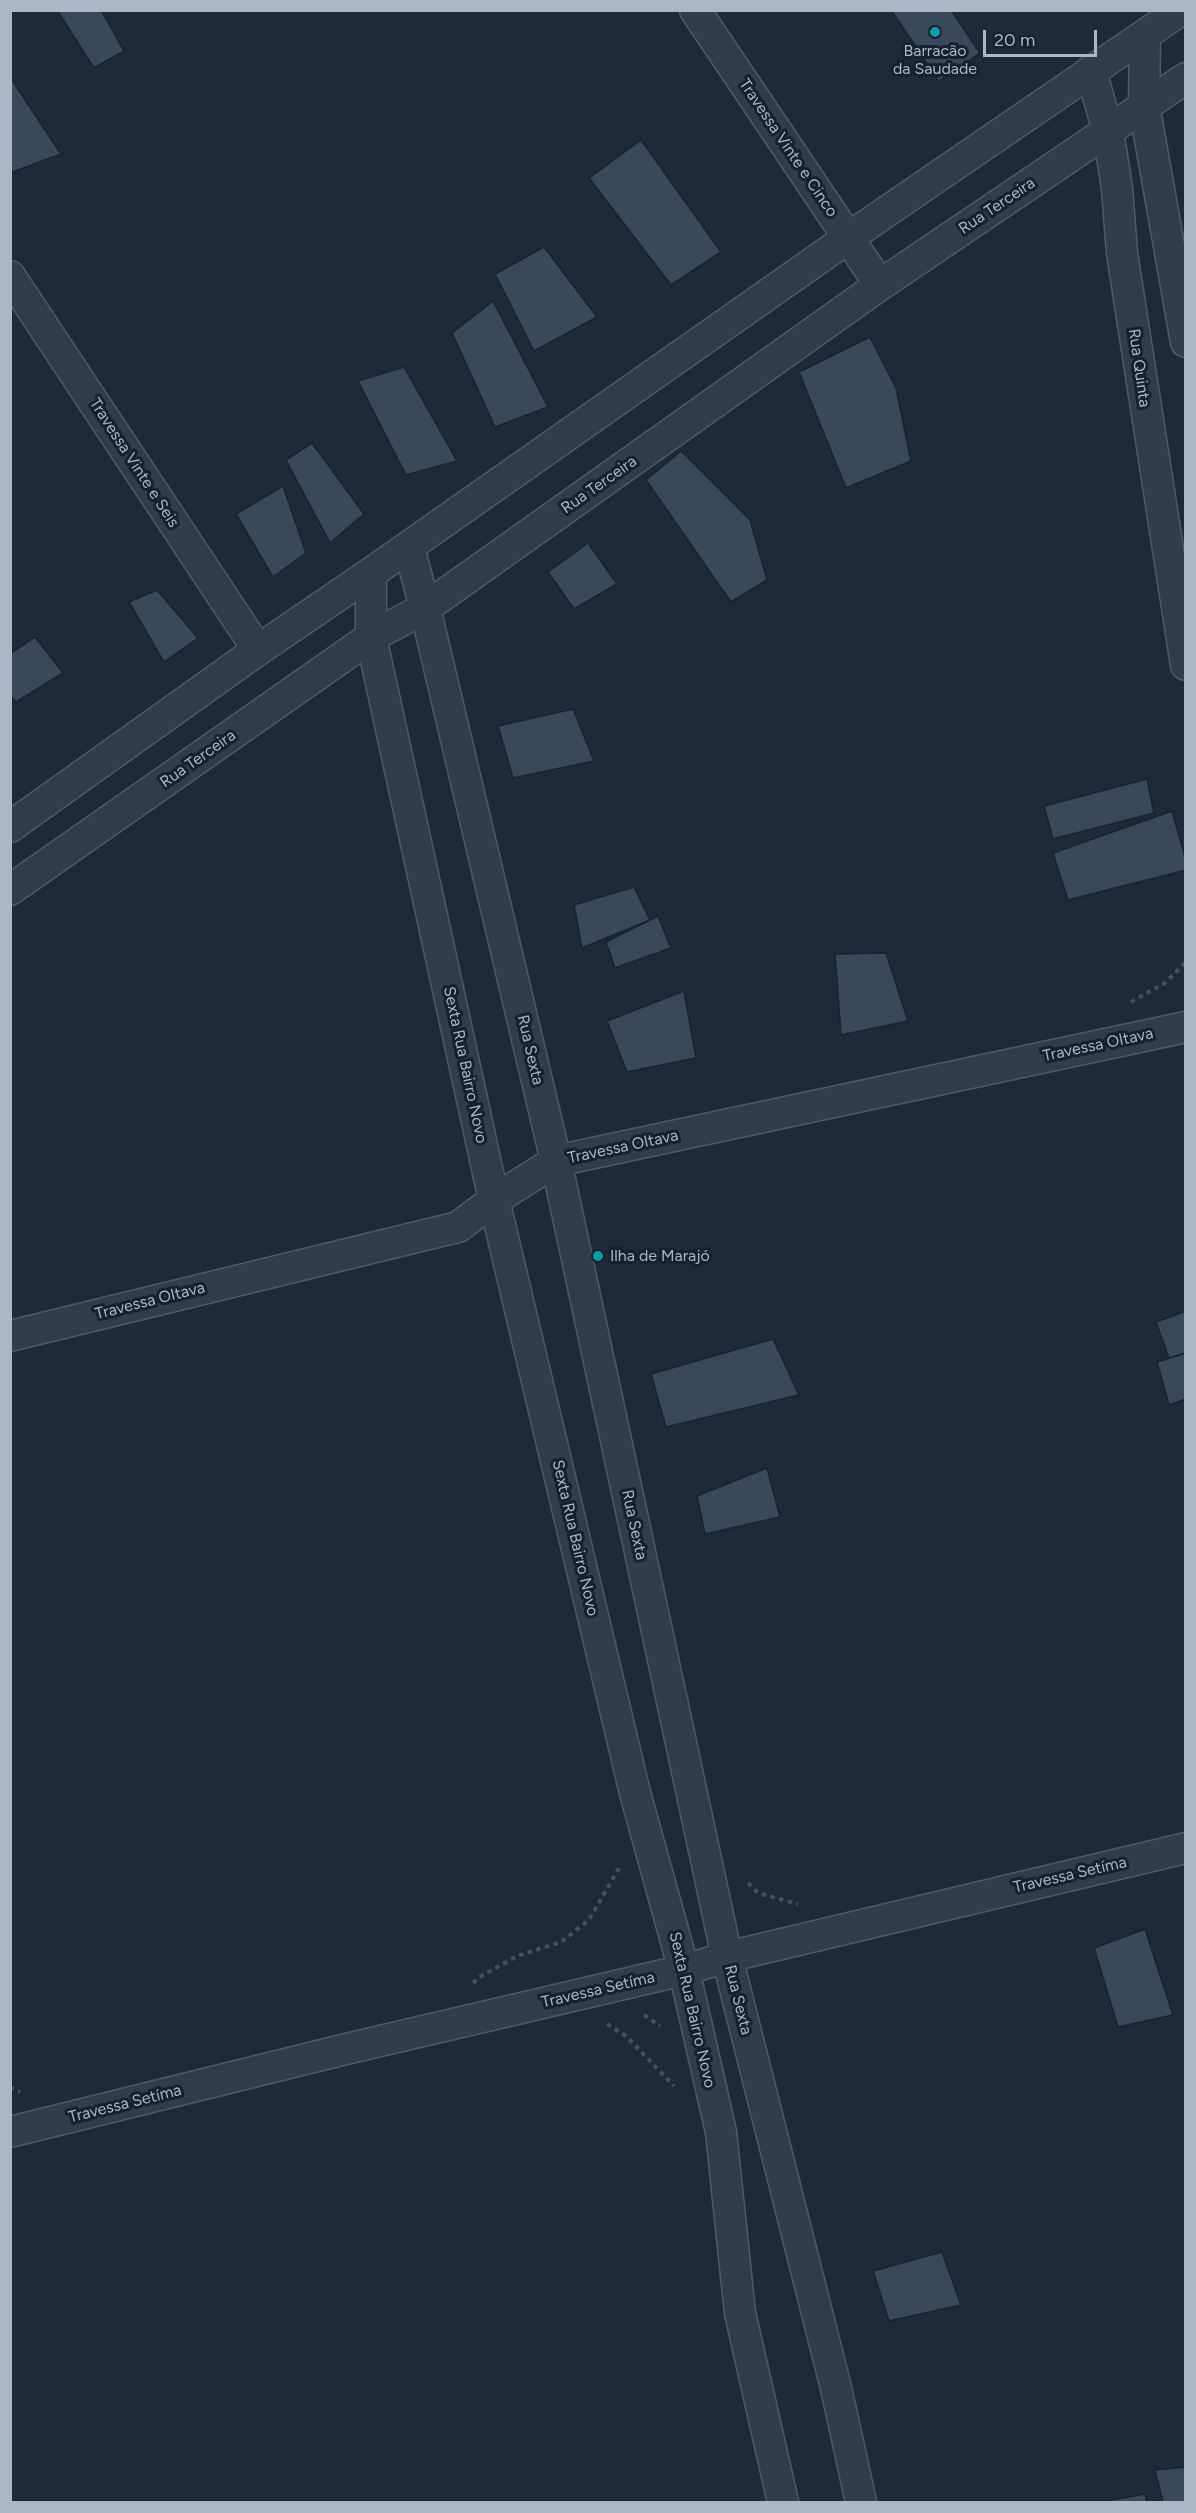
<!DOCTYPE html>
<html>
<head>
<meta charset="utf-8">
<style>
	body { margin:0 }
	#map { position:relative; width:1196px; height:2513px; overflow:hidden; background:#1e2a39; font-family:Figtree,sans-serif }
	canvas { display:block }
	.frame { position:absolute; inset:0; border:12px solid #acb6c7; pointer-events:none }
	.scale { position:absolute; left:983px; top:30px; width:114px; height:27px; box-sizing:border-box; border:3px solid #acb6c7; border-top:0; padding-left:8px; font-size:18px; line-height:21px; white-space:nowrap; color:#acb6c7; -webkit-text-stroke:4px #17212e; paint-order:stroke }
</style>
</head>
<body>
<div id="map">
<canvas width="1196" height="2513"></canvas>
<div class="frame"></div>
<div class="scale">20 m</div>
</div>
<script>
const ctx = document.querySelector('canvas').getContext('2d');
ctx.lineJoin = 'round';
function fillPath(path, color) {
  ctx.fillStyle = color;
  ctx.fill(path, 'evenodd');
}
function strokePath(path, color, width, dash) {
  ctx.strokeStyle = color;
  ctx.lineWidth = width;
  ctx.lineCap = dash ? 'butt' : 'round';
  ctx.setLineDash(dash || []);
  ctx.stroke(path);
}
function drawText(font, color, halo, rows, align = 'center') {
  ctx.font = font + ' Figtree,sans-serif';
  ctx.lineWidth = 6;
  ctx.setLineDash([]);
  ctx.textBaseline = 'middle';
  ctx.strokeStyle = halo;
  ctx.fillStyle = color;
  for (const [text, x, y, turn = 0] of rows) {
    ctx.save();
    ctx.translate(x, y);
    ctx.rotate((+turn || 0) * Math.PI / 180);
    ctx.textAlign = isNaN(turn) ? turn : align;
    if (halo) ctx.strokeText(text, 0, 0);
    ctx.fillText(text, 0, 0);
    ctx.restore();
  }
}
const building = new Path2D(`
	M57 10H101L124 51 94 68Z
	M891 10H951L980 53 939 81Z
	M10 77 61 154 10 173Z
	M641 140 721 252 671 285 589 178Z
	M544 247 597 317 534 351 495 274Z
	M493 301 548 407 495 427 452 333Z
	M870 337 896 388 911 461 846 488 799 372Z
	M404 367 457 461 406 475 358 381Z
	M312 443 364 514 330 543 286 460Z
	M681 451 750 520 767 580 731 602 646 480Z
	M283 486 306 553 273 577 236 514Z
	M588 543 617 584 574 609 548 572Z
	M157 590 198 638 164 662 129 602Z
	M35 637 63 673 16 702 10 695V654Z
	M573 709 594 761 513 778 498 726Z
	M1147 779 1154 813 1053 839 1044 806Z
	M1172 811 1186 860V870L1068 900 1053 853Z
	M634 887 650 920 582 948 574 905Z
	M658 916 671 948 615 968 606 942Z
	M886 953 908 1021 841 1035 835 954Z
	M684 991 696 1058 627 1072 607 1021Z
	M1186 1311V1353L1169 1358 1156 1322Z
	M773 1339 799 1395 666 1427 651 1374Z
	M1186 1353V1399L1169 1405 1157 1362Z
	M767 1468 780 1517 705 1534 697 1496Z
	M1145 1929 1173 2015 1118 2027 1094 1948Z
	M942 2252 961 2305 889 2321 873 2271Z
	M1186 2467V2502H1163L1155 2470Z
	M1145 2494 1147 2502H1102Z`);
const path = new Path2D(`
	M1131 1002 1165 983 1186 962
	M748 1883 758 1893 798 1904
	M473 1983 478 1978 517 1956 561 1942 589 1920 619 1868
	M644 2015 660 2026
	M607 2024 626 2036 674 2086
	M10 2087 20 2092`);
const minor = new Path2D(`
	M695 10 880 285
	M1145 35 1144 105 1186 342
	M1091 71 1108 131 1117 188 1122 253 1186 665
	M10 276 258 650
	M409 547 425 608 556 1161 727 1957 836 2388 861 2502
	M371 573V637L494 1200 635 1793 684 1970 721 2132 740 2313 783 2502
	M10 827 258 650 371 573 848 238 1181 10
	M10 890 371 637 425 608 880 285 1186 78
	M10 1336 458 1227 494 1200 556 1161 1186 1027
	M10 2132 346 2049 684 1970 727 1957 1186 1848`);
const markers = [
	[935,32,6,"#0f9aa8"],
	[598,1256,6,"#0f9aa8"]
];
const poiNames = [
	["Barracão",935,51],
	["da Saudade",935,69],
	["Ilha de Marajó",610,1256,"left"]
];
const streetNames = [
	["Travessa Vinte e Cinco",788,148,56],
	["Rua Terceira",997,206,-34],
	["Rua Quinta",1139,368,82],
	["Travessa Vinte e Seis",134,463,57],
	["Rua Terceira",599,485,-35],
	["Rua Terceira",198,759,-35],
	["Travessa OItava",1098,1045,-12],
	["Rua Sexta",530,1050,77],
	["Sexta Rua Bairro Novo",465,1065,78],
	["Travessa OItava",623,1147,-12],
	["Travessa OItava",150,1301,-14],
	["Rua Sexta",634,1525,78],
	["Sexta Rua Bairro Novo",575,1538,77],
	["Travessa Setíma",1070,1875,-13],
	["Travessa Setíma",598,1990,-13],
	["Rua Sexta",738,2000,76],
	["Sexta Rua Bairro Novo",692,2010,77],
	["Travessa Setíma",125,2104,-14]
];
fillPath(building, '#39485a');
strokePath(building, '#192330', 1.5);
strokePath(minor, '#4f5968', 33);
strokePath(path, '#3d5558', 4, [4.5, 4.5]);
strokePath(minor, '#323c4a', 30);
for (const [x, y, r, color] of markers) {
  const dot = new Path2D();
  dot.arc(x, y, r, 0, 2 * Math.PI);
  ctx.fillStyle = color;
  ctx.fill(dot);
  strokePath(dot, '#17212e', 2);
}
drawText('16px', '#acb6c7', '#17212e', poiNames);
drawText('16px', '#acb6c7', '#17212e', streetNames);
</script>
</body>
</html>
